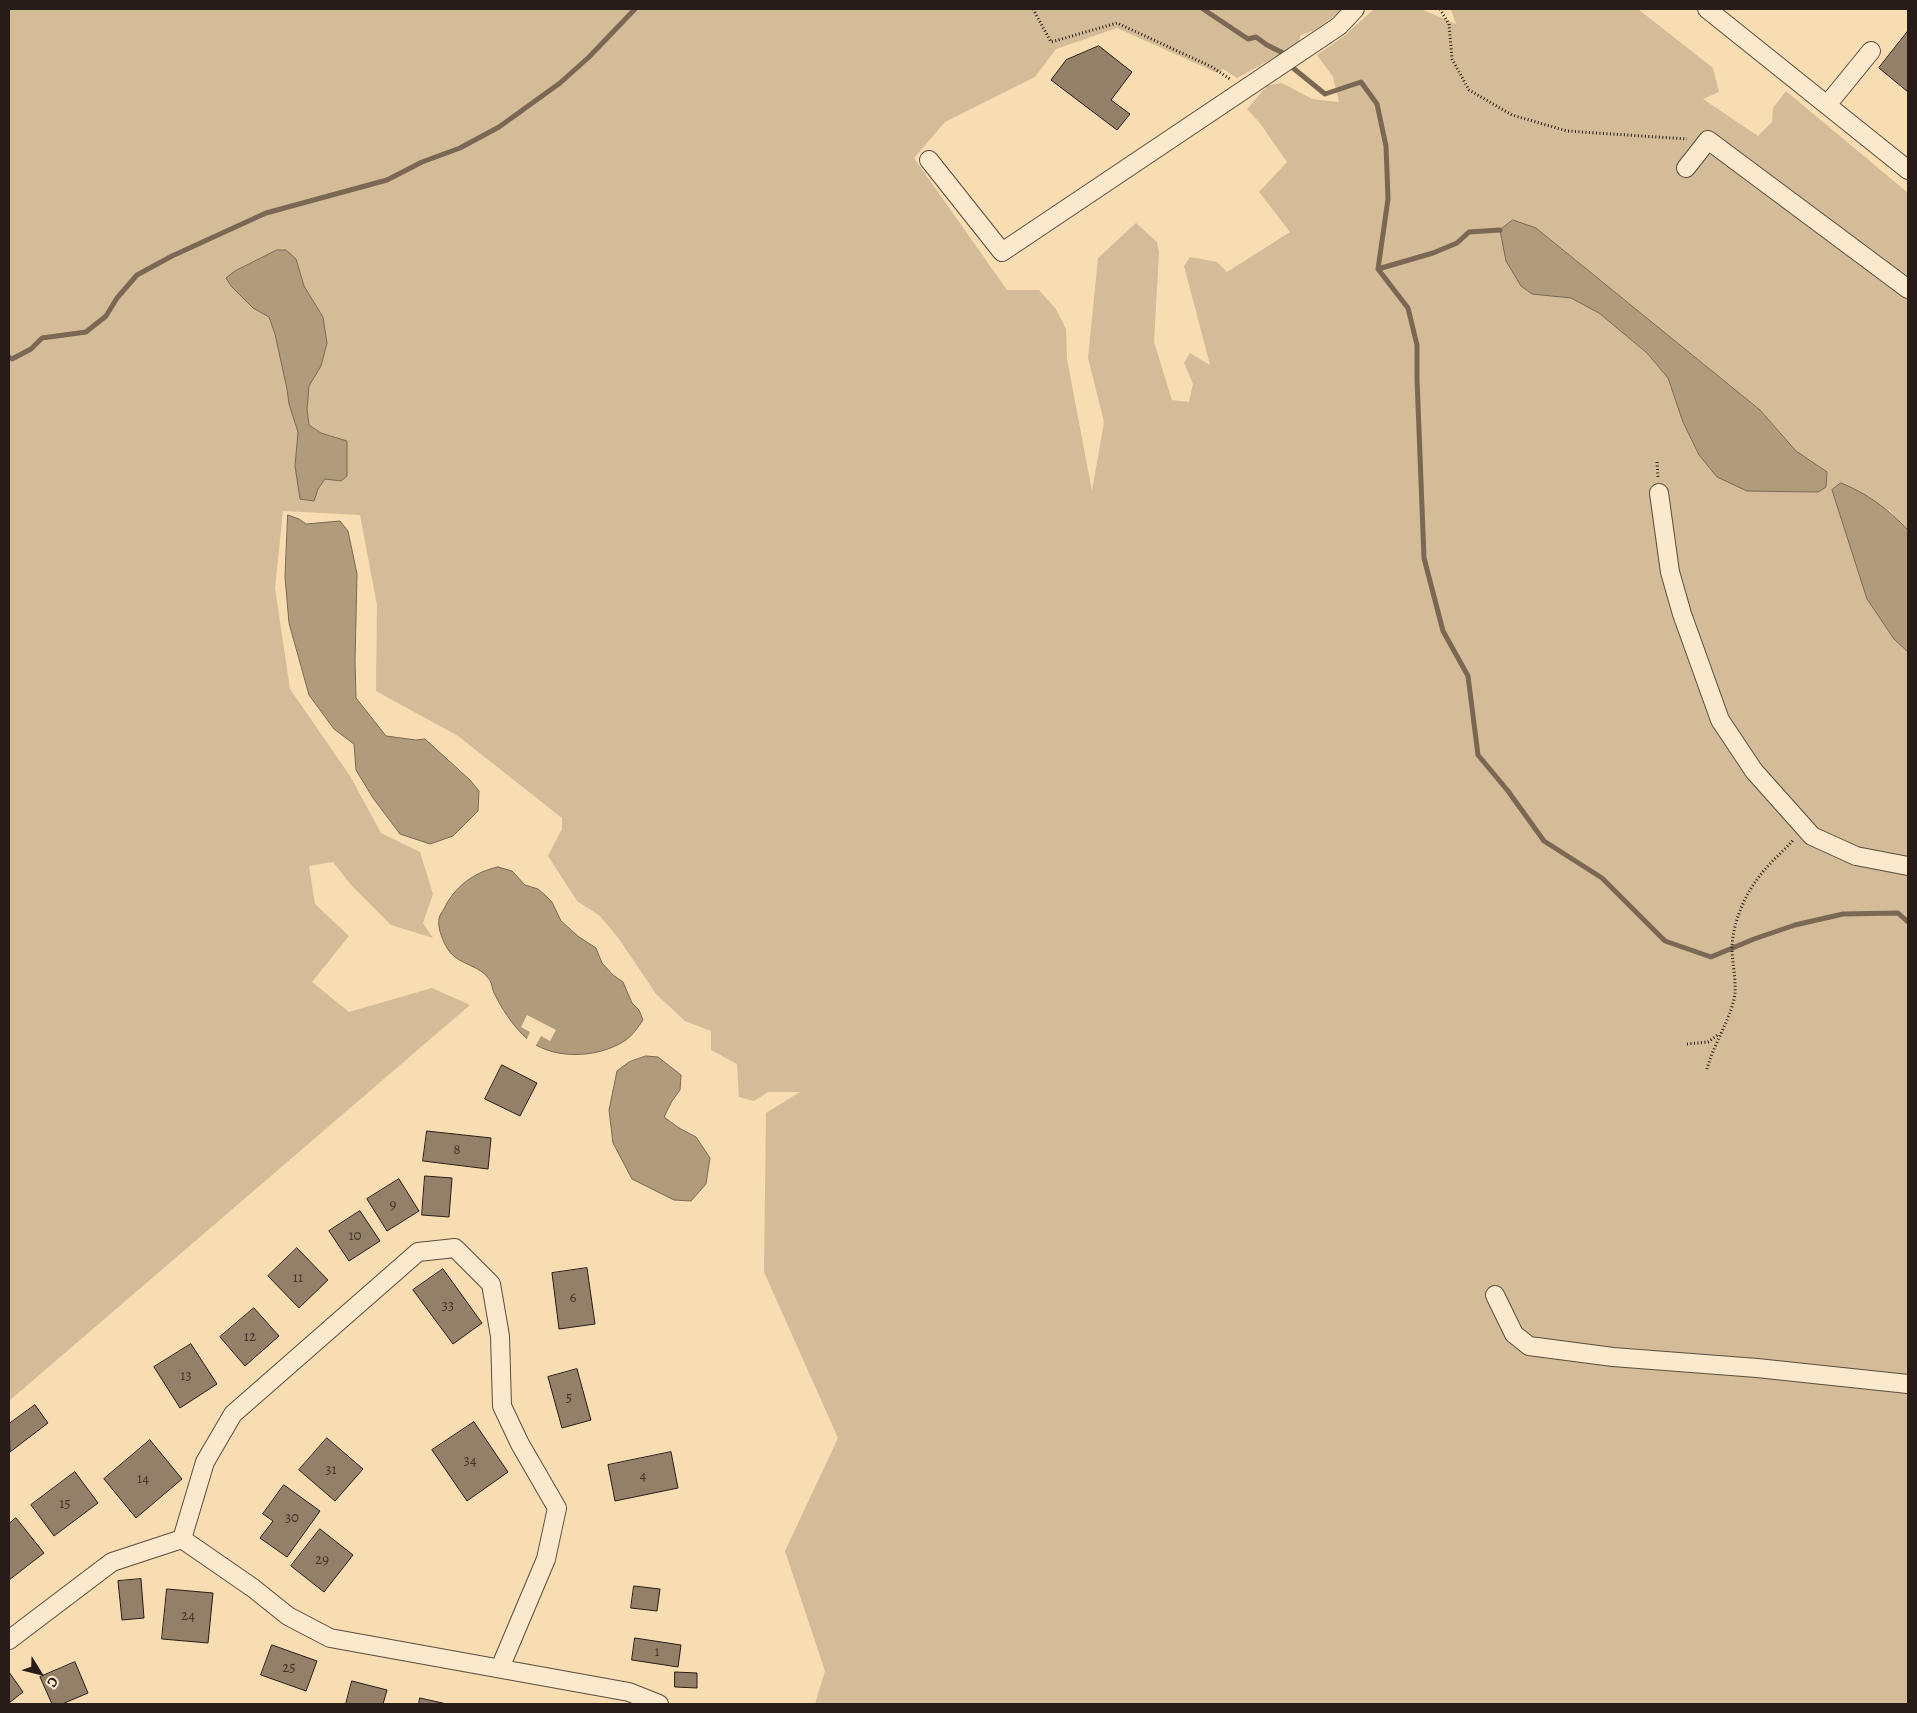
<!DOCTYPE html>
<html>
<head>
<meta charset="utf-8">
<style>
	body { margin:0 }
	#map { position:relative; width:1917px; height:1713px; overflow:hidden; background:#f8ddb2; font-family:Alegreya,serif }
	canvas { display:block }
	.frame { position:absolute; inset:0; border:10px solid #271c17; pointer-events:none }
	.north { position:absolute; left:15px; top:1648px; width:50px; height:50px; -webkit-text-stroke:4px #fae9cd; paint-order:stroke; rotate:126deg; font-size:14px; font-weight:700; line-height:20px; text-align:center; color:#271c17 }
	.north::after { content:''; display:block; margin:auto; width:18px; height:22px; background:#271c17; clip-path:polygon(50% 0,100% 100%,50% 72%,0 100%) }
</style>
</head>
<body>
<div id="map">
<canvas width="1917" height="1713"></canvas>
<div class="frame"></div>
<div class="north">С</div>
</div>
<script>
const ctx = document.querySelector('canvas').getContext('2d');
ctx.lineJoin = 'round';
function fillPath(path, color) {
  ctx.fillStyle = color;
  ctx.fill(path, 'evenodd');
}
function strokePath(path, color, width, dash) {
  ctx.strokeStyle = color;
  ctx.lineWidth = width;
  ctx.lineCap = dash ? 'butt' : 'round';
  ctx.setLineDash(dash || []);
  ctx.stroke(path);
}
function drawText(font, color, halo, rows, align = 'center') {
  ctx.font = font + ' Alegreya,serif';
  ctx.lineWidth = 4.5;
  ctx.setLineDash([]);
  ctx.textBaseline = 'middle';
  ctx.strokeStyle = halo;
  ctx.fillStyle = color;
  for (const [text, x, y, turn = 0] of rows) {
    ctx.save();
    ctx.translate(x, y);
    ctx.rotate((+turn || 0) * Math.PI / 180);
    ctx.textAlign = isNaN(turn) ? turn : align;
    if (halo) ctx.strokeText(text, 0, 0);
    ctx.fillText(text, 0, 0);
    ctx.restore();
  }
}
const green = new Path2D(`
	M9 9H1344L1315 30 1301 35 1297 45 1237 78 1223 69 1217 73 1117 28 1056 49 1035 77 945 122 914 158 1007 290H1039L1056 309 1066 329 1067 359 1092 491 1104 422 1088 358 1098 258 1136 223 1157 242 1159 253 1154 342 1172 400 1189 402 1193 384 1184 363 1190 353 1210 365 1184 266 1190 257 1217 262 1227 272 1290 232 1259 192 1287 162 1259 122 1247 109 1268 85 1282 83 1312 99 1339 102 1333 77 1317 55 1344 36 1374 9 1423 10 1456 24 1451 9H1638L1713 68 1719 92 1703 99 1758 136 1772 122 1773 108 1786 91 1908 193V530L1890 511 1832 490 1849 543 1894 639 1908 652V1704H815L825 1671 785 1551 838 1438 764 1272 766 1113 800 1092H768L754 1101 739 1097 737 1064 711 1050V1031L685 1021 656 994 619 939 600 916 577 901 548 856 562 829V818L458 736 376 691 377 605 360 515 283 511 275 588 290 689 350 776 381 833 420 852 433 894 423 923 433 938 391 925 352 886 333 862 309 866 315 904 349 936 312 982 349 1012 432 988 470 1005 9 1401ZM1536 228 1760 410 1796 451 1827 472 1826 487 1818 492H1794L1717 477 1699 455 1683 422 1668 378 1647 353 1599 313 1571 298ZM277 250H286L296 260 304 286 323 317 327 343 321 366 309 386 307 409 309 425 321 433 337 437 341 481 325 479 318 489 300 499 296 449 298 432 289 404 287 389 275 334 269 317 253 308 231 286 235 271Z`);
const water = new Path2D(`
	M1513 220 1536 228 1760 410 1796 451 1827 472 1826 487 1818 492 1747 491 1717 477 1699 455 1683 422 1668 378 1647 353 1599 313 1571 298 1532 294 1521 286 1506 261 1500 230Z
	M277 250H286L296 259 304 286 323 317 327 343 321 366 309 386 307 409 309 425 321 433 347 441V476L341 481 325 479 318 489 314 501 300 499 295 466 298 432 289 404 287 389 275 334 269 317 253 308 231 286 226 278 235 271Z
	M1841 483C1867 493 1889 510 1908 530V652L1894 639 1867 599 1832 490Z
	M288 515 299 519 306 524 340 521 348 531 357 574 355 661 356 698 386 736 416 740 425 739 470 780 479 791 478 811 453 836 430 844 400 834 373 798 356 770 354 744 334 729 309 695 289 623 285 577Z
	M498 867 512 871 525 885 538 889 545 895 552 902 561 921 579 937 596 948 602 963 613 975 623 982 632 1003 639 1010 643 1020C638 1027 633 1035 626 1040 598 1059 549 1061 524 1036 511 1023 502 1009 494 993 492 989 492 982 489 979 480 965 459 965 449 951 444 944 437 928 439 919 439 916 442 912 444 909 454 887 474 872 498 867Z
	M646 1056 658 1057 681 1075 680 1090 672 1101 664 1117 679 1128 696 1137 710 1158 706 1184 691 1201 674 1200 632 1179 613 1143 609 1110 617 1071 629 1062Z`);
const pier = new Path2D(`
	M527 1015 556 1030 550 1041 541 1036 535 1047 526 1041 530 1032 521 1027Z`);
const stream = new Path2D(`
	M1203 9 1248 39 1256 37 1267 45 1283 53
	M1293 68 1325 94 1361 82 1377 104 1386 146 1388 199 1378 269 1408 308 1417 345V379L1424 558 1443 631 1468 676 1478 755 1508 791 1544 841 1602 878 1665 941 1711 957 1754 939 1795 925 1843 914 1898 913 1908 922
	M1378 269 1433 253 1457 243 1469 232 1500 230
	M9 357 12 359 31 349 42 338 86 332 106 316 117 298 137 275 172 256 266 213 387 180 422 162 460 148 499 127 560 83 589 57 635 9`);
const building = new Path2D(`
	M1908 31V92L1879 68Z
	M1099 46 1132 72 1111 100 1130 114 1117 130 1051 80 1066 60Z
	M502 1065 537 1083 520 1116 485 1099Z
	M427 1131 491 1138 488 1169 423 1161Z
	M425 1176 452 1178 449 1217 422 1215Z
	M399 1179 419 1211 387 1231 367 1199Z
	M360 1211 380 1241 349 1261 329 1231Z
	M297 1248 328 1280 299 1308 268 1276Z
	M587 1268 595 1324 559 1329 552 1273Z
	M443 1269 482 1323 453 1344 413 1290Z
	M254 1308 279 1336 245 1366 220 1337Z
	M191 1344 217 1384 180 1408 154 1367Z
	M577 1369 591 1420 562 1428 548 1377Z
	M35 1405 48 1423 10 1452 9 1424Z
	M474 1422 508 1472 467 1501 432 1450Z
	M327 1438 363 1469 335 1501 299 1470Z
	M150 1440 182 1479 136 1518 104 1479Z
	M671 1452 678 1488 615 1501 608 1465Z
	M75 1472 98 1503 54 1536 31 1505Z
	M284 1485 320 1511 287 1557 260 1538 273 1521 263 1514Z
	M16 1518 44 1553 9 1580V1524Z
	M320 1529 353 1555 324 1592 291 1566Z
	M141 1579 144 1618 122 1620 118 1581Z
	M634 1586 660 1589 657 1611 631 1608Z
	M167 1589 213 1593 208 1643 162 1639Z
	M635 1638 681 1645 678 1667 632 1660Z
	M272 1645 317 1661 306 1691 261 1675Z
	M75 1662 88 1693 62 1704H52L40 1677Z
	M9 1672 23 1692 9 1703Z
	M675 1672 697 1673V1688L675 1687Z
	M352 1681 387 1690 383 1704H346Z
	M420 1698 447 1704H419Z`);
const path = new Path2D(`
	M1033 9 1051 42 1117 23 1212 67 1230 79
	M1440 9 1449 24 1452 59 1469 90 1512 115 1567 131 1687 139
	M1657 462 1658 477
	M1687 1044 1708 1042 1719 1034
	M1707 1069C1713 1045 1733 1015 1735 993 1736 978 1732 962 1732 947 1733 921 1746 892 1762 873 1771 861 1784 851 1794 839`);
const minor = new Path2D(`
	M1707 9 1908 170
	M1827 105 1871 51
	M929 160 1002 252 1339 26 1355 9
	M1686 168 1708 140 1908 289
	M1659 493 1670 572 1682 614 1720 720 1754 771 1812 836 1856 856 1908 866
	M1495 1295 1514 1334 1529 1346 1613 1357 1757 1368 1908 1384
	M182 1539 205 1462 233 1414 418 1252 455 1248 491 1284 500 1336 502 1406 520 1444 557 1508 546 1559 500 1668
	M182 1539 253 1588 288 1616 330 1638 629 1692 659 1704
	M9 1640 112 1562 182 1539`);
const numberNames = [
	["8",457,1150],
	["9",393,1205],
	["10",355,1236],
	["11",298,1278],
	["6",573,1298],
	["33",448,1306],
	["12",250,1337],
	["13",186,1376],
	["5",569,1398],
	["34",470,1461],
	["31",331,1470],
	["4",643,1476],
	["14",143,1479],
	["15",65,1504],
	["30",292,1518],
	["29",322,1560],
	["24",188,1616],
	["1",657,1652],
	["25",289,1668]
];
fillPath(green, '#d4bc98');
fillPath(water, '#b19b7d');
strokePath(water, '#7a6854', 1);
fillPath(pier, '#f8ddb2');
strokePath(stream, '#7a6854', 5);
fillPath(building, '#948068');
strokePath(building, '#271c17', 1);
strokePath(minor, '#5b4c3e', 20);
strokePath(path, '#271c17', 3, [1, 2.5]);
strokePath(minor, '#fae9cd', 18);
drawText('15px', '#42352b', null, numberNames);
</script>
</body>
</html>
